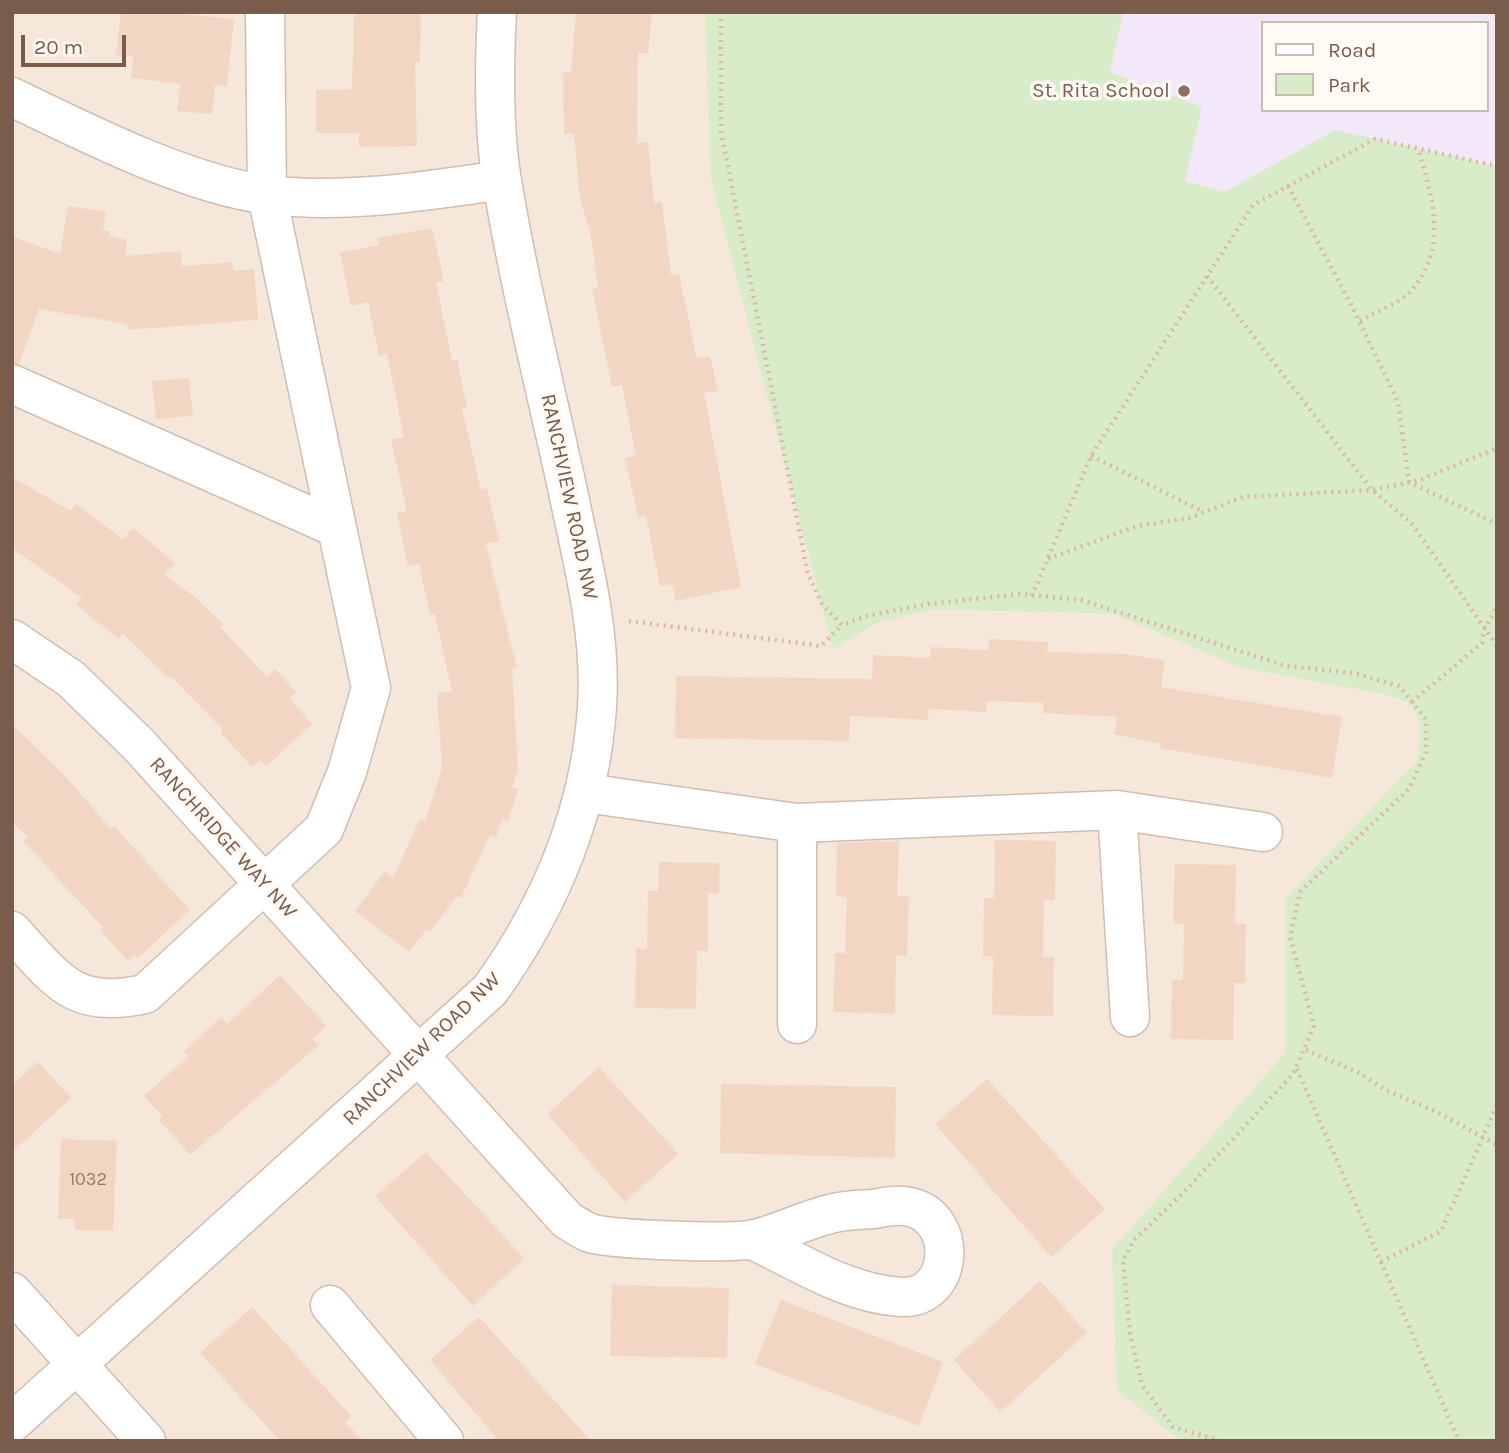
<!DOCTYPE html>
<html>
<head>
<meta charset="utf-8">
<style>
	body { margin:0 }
	#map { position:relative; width:1509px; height:1453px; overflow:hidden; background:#fdf6ec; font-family:Karla,sans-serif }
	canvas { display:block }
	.frame { position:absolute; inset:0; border:14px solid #7a5c4d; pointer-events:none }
	.legend { position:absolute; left:1261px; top:21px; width:228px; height:91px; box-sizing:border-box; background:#fffaf3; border:2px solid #cabbb1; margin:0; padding:9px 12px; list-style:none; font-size:21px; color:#7a5c4d }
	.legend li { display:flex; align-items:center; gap:14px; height:35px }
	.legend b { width:35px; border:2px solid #cabbb1 }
	.scale { position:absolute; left:21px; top:35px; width:105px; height:32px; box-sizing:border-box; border:4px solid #7a5c4d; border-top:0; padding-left:9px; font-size:21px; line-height:24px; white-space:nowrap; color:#7a5c4d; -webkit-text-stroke:5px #fffaf3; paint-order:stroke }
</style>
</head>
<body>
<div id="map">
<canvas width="1509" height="1453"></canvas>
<div class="frame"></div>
<ul class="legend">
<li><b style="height:9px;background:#fff"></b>Road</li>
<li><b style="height:19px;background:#d8ecc9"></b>Park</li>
</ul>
<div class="scale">20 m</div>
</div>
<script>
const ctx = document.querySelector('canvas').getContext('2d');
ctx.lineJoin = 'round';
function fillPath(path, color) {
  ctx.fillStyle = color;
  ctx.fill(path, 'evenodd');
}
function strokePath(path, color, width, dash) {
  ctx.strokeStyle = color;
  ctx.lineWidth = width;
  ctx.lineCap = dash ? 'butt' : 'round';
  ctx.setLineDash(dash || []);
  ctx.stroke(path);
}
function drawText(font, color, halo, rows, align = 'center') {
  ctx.font = font + ' Karla,sans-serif';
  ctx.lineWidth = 7;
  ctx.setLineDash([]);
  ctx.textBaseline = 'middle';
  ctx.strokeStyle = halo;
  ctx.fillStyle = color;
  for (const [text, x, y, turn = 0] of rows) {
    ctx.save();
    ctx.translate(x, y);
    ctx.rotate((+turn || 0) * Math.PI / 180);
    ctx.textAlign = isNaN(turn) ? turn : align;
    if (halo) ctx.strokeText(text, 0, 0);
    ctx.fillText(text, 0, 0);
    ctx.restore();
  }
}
const residential = new Path2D(`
	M12 12H1497V1441H12ZM1262 23H1486V110H1262Z`);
const education = new Path2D(`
	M1123 12H1497V166L1335 130 1225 192 1092 156ZM1262 23H1486V110H1262Z`);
const green = new Path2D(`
	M705 12H1123L1110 72 1202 107 1185 181 1225 192 1335 130 1497 166V1441H1185L1175 1437 1117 1389 1112 1250 1286 1052 1285 899 1417 761 1421 726 1410 703 1384 694 1243 668 1114 614 935 609 878 622 833 649 711 179Z`);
const building = new Path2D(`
	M121 12H164L234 19 227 86 215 85 212 114 177 111 180 84 131 78 133 57 116 55Z
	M354 12H421L420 62 415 61 417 146 359 147V133H316V90L352 89Z
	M576 12H652L648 53H638L637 143 648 142 654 203 662 202 671 275 679 274 697 359 710 356 718 391 704 393 741 587 676 601 672 584 660 586 646 516 638 517 625 458 636 456 622 385 612 387 592 289 598 288 590 231 580 199 574 134H564L563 72H571Z
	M68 206 106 212 103 230 110 231V236L127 240 125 256 181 251 182 266 232 262 233 271 254 269 258 320 128 330 127 324 39 309 19 364 12 363V236L60 254Z
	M432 228 444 281 436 282 452 361 457 360 467 407 462 408 481 490 487 488 499 541 486 544 517 668 512 669 518 767 512 788 518 789 508 822 502 819 496 837 490 835 461 898 457 896 430 932 427 929 409 952 355 911 385 871 393 878 420 819 425 822 442 768 437 693 452 692 435 614 430 615 419 564 408 566 397 513 407 511 391 440 404 437 387 354 379 356 368 302 351 306 340 253 379 245 377 238Z
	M189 378 193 416 156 419 152 381Z
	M12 477 71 511 76 504 123 539 133 528 175 563 164 575 194 596 223 624 220 627 267 677 275 669 296 692 289 698 312 724 267 766 260 760 252 767 221 733 223 730 172 677 170 679 123 634 118 639 76 604 82 598 12 548Z
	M989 639 1048 642 1047 652 1127 654 1165 661 1161 687 1342 717 1332 778 1160 748 1161 744 1114 734 1117 717 1043 713 1044 703 987 701V712L929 709 928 720 850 716 849 741 675 738 676 676 872 679 873 655 930 658 931 647 988 650Z
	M12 724 64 775 111 829 114 826 190 910 138 958 135 955 128 961 100 930 103 927 23 841 28 837 12 822Z
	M995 840 1056 841 1055 900H1044L1043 957H1054L1053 1016 992 1015 993 957 983 956 984 898H994Z
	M899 841 897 896 909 897 907 956 896 955 895 1014 833 1012 835 953H845L847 897 836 896 837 843Z
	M659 862 720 863 719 894 708 893V951H697L696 1009 635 1008 636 949H647L648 891H658Z
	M1175 864 1236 865 1235 923 1246 924 1245 983H1234L1233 1040 1171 1039 1172 980H1183L1184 924 1173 923Z
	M280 975 326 1026 312 1039 319 1045 190 1155 159 1120 162 1116 144 1096 189 1056 184 1051 221 1017 227 1024Z
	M38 1062 71 1098 12 1152V1085Z
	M599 1067 678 1154 625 1202 547 1114Z
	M987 1079 1105 1209 1051 1257 935 1124Z
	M721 1084 896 1087 895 1158 720 1153Z
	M61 1139 117 1141 113 1231 75 1230V1219H58Z
	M426 1152 524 1258 473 1306 375 1196Z
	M1040 1281 1087 1333 1000 1412 954 1360Z
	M612 1285 729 1288 727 1358 610 1356Z
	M781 1300 943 1362 919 1426 755 1364Z
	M252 1307 351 1416 345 1422 363 1441H280L200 1353Z
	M479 1317 591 1441H499L430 1360Z`);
const path = new Path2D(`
	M721 12V131L808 574 822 604 842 625 867 616 928 604 1021 594 1081 600 1286 666 1353 673 1399 686 1426 719V752L1409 789 1300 892 1290 937 1314 1026 1293 1074 1184 1192 1134 1240 1123 1260 1130 1333 1142 1385 1173 1427 1221 1441
	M1288 186 1355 312 1398 402 1409 482 1497 524
	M1207 276 1372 490 1412 524 1497 646
	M1360 321C1374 312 1401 303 1412 290 1448 246 1433 198 1418 149
	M1091 456 1204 512
	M1048 559 1137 526 1189 518 1243 497 1372 490 1420 480 1497 448
	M1032 596 1091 456 1253 205 1375 139 1497 166
	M629 621 821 646 842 625
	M1412 702 1482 643 1484 630 1497 607
	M1306 1050 1359 1073 1386 1090 1437 1112 1497 1145
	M1297 1069 1459 1441
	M1381 1262 1441 1231 1497 1105`);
const minor = new Path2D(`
	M12 97C86 133 189 185 269 195 347 204 425 191 502 180
	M12 384 337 528 267 195 265 12
	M12 639 71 679 139 745 567 1220C574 1224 582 1230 590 1233 612 1240 731 1244 755 1239 780 1233 805 1220 830 1214 844 1210 859 1210 873 1209 885 1207 898 1204 910 1207 960 1218 954 1300 901 1297 848 1294 799 1262 753 1240
	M585 793 797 823 1117 810 1263 832
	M1117 810 1130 1017
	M797 823V1024
	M12 931C57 980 73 1010 145 994L324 829 347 772 371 688 337 528
	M12 1292 146 1441
	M330 1305 444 1441
	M12 1423 490 990C551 905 590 812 597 707 602 632 582 560 567 487 545 386 519 284 502 181 493 127 494 67 497 12`);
const markers = [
	[1184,91,7,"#8d6e63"]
];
const numberNames = [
	["1032",88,1180]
];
const educationNames = [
	["St. Rita School",1170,91]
];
const streetNames = [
	["RANCHVIEW ROAD NW",569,497,78],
	["RANCHRIDGE WAY NW",223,838,48],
	["RANCHVIEW ROAD NW",422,1049,-44]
];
fillPath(residential, '#f5e8da');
fillPath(education, '#f3e8fa');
fillPath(green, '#d8ecc9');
fillPath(building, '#f3d5c3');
strokePath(minor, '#d1beb0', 41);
strokePath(path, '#d9b8a5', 4.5, [2, 5]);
strokePath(minor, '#fff', 38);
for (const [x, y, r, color] of markers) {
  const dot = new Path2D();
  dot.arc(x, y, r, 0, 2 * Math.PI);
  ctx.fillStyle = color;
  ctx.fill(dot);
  strokePath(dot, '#fffaf3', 2.5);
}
drawText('18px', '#987a6a', null, numberNames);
drawText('21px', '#785e54', '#fffaf3', educationNames, 'right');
drawText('21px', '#7a5c4d', '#fffaf3', streetNames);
</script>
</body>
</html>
